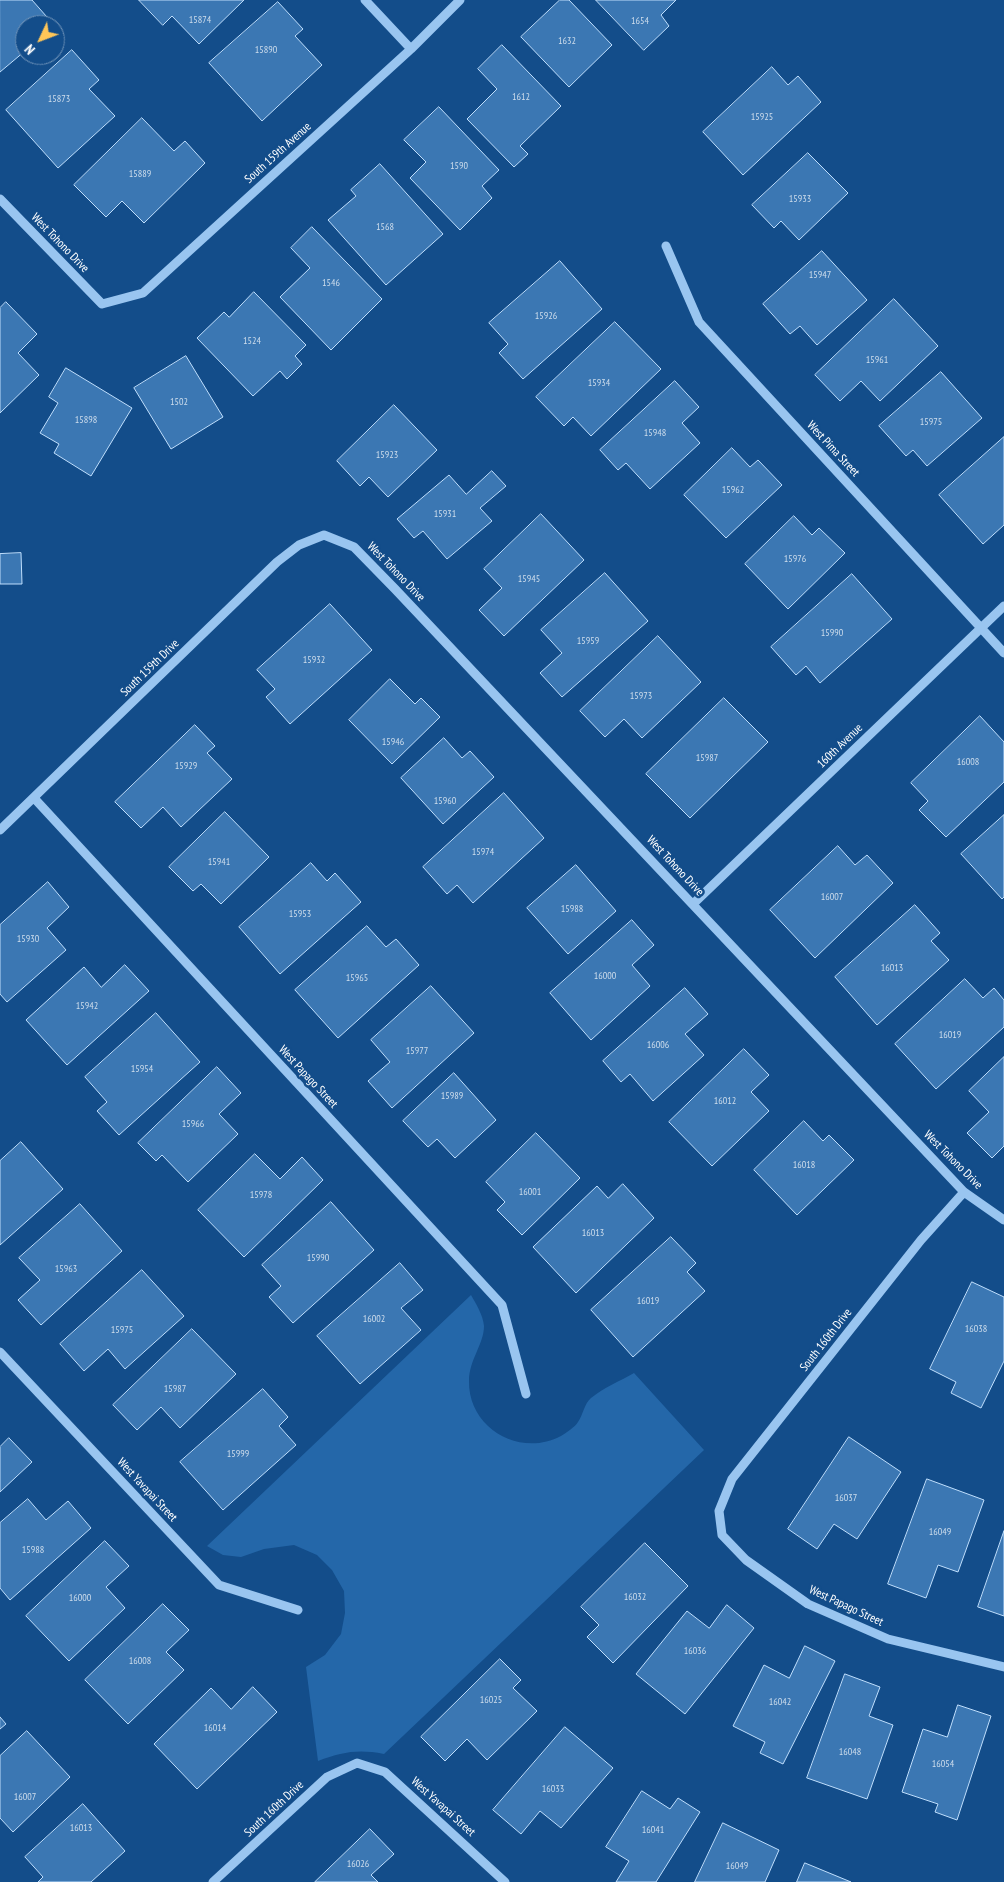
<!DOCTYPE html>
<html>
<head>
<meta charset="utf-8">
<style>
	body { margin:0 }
	#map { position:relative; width:1004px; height:1882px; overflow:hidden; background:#134d8a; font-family:"PT Sans Narrow",sans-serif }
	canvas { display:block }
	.north { position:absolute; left:15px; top:15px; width:50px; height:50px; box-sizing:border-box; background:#134d8a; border:1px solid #7194b9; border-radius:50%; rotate:227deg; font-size:14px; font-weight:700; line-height:20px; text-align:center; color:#fff }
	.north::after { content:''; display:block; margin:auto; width:18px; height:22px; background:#ffc658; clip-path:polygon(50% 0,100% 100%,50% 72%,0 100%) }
</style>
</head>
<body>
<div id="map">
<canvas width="1004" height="1882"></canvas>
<div class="north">N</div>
</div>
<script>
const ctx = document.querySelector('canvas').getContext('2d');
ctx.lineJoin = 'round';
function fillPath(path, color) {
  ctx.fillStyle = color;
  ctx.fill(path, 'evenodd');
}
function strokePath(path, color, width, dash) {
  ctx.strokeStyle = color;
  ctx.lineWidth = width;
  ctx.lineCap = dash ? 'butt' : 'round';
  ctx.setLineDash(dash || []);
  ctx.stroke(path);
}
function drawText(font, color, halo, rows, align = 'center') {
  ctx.font = font + ' "PT Sans Narrow",sans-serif';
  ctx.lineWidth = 5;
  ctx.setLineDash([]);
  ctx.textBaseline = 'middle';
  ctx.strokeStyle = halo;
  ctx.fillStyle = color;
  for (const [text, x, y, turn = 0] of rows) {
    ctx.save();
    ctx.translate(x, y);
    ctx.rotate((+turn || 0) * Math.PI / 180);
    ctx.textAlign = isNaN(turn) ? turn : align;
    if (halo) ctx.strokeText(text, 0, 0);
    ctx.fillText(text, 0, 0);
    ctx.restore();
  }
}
const green = new Path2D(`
	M471 1295C476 1304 483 1315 484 1326 484 1344 469 1360 469 1381 468 1428 520 1458 561 1436 566 1433 575 1427 578 1422 583 1415 584 1404 591 1398 603 1388 620 1381 634 1373L704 1450 384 1754C358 1749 342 1752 318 1761L306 1667 325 1655 341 1634 345 1613 344 1591 332 1570 317 1555 294 1545 264 1549 241 1557 223 1555 207 1546Z`);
const building = new Path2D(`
	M0 0H32L54 25H25V51L0 72Z
	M139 0H244L199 44 172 16 163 25Z
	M560 0H569L612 45 569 87 521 37Z
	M596 0H676L661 15 669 26 644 50Z
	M278 2 303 29 295 36 322 65 262 121 209 63Z
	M502 45 561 106 520 146 528 154 514 167 467 119 497 89 478 69Z
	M72 50 99 80 89 89 115 116 58 168 6 110Z
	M772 67 788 85 798 76 821 102 743 175 703 132Z
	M439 107 499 170 482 186 492 198 460 230 410 178 426 162 404 140Z
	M142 118 174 151 185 141 205 163 144 223 122 201 106 217 74 185Z
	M808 153 848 193 799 240 781 221 774 228 752 205Z
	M380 164 443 234 386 285 328 220 356 196 351 190Z
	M312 227 382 299 331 350 280 297 310 268 291 248Z
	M822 251 867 300 817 345 800 326 790 334 763 304Z
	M560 261 602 309 523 379 499 353 508 344 489 323Z
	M254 292 306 345 295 356 302 364 287 379 280 371 253 396 197 338 224 312 229 317Z
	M894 299 938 346 880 401 861 381 840 401 815 375Z
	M6 302 37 334 18 353 39 375 0 413V308Z
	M615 322 661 369 591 436 573 417 564 426 536 397Z
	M186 356 223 417 171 449 134 388Z
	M66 368 132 408 91 476 54 453 59 444 40 433 58 403 49 397Z
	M941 372 982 418 927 466 913 450 906 456 879 426Z
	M675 381 699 407 682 423 700 443 650 489 626 463 618 470 600 450Z
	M394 405 437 450 388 497 369 477 360 486 337 461Z
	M1004 437V525L983 544 939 495Z
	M732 448 750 467 758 460 782 485 726 538 684 495Z
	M492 471 506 486 480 508 492 521 447 559 423 531 414 538 397 519 449 475 466 494Z
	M541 514 584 560 504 636 479 610 502 588 484 569Z
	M794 516 812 535 819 528 845 553 788 609 745 564Z
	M21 553 22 584H0V554Z
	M605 573 648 621 562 697 540 673 562 653 541 630Z
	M852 574 892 619 820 683 806 666 796 675 771 647Z
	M330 604 372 650 290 724 266 697 275 689 257 670Z
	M658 636 701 682 642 738 624 719 605 737 580 711Z
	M390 679 415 704 421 698 440 717 392 764 349 720Z
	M724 698 768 742 690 818 646 774Z
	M980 716 1004 742V782L946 837 919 810 928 801 911 783Z
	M195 725 215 746 207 753 232 779 181 827 163 807 141 828 115 802Z
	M444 738 462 758 470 751 494 777 443 824 401 778Z
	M504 793 544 838 473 903 457 885 447 894 423 867Z
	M225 812 269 857 221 904 201 884 193 891 169 867Z
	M1004 815V897L1002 899 961 854Z
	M838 846 855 865 867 855 893 883 815 958 770 910Z
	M311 863 327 881 335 873 361 902 280 974 239 927Z
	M576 865 616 911 568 954 527 908Z
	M48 882 69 907 47 928 66 950 7 1002 0 994V925Z
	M915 905 940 933 931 941 949 960 877 1025 835 977Z
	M632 920 654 945 632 965 650 986 591 1040 550 993Z
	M367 926 386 947 396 939 419 965 338 1038 295 990Z
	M125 965 149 991 67 1065 26 1020 84 967 101 987Z
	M965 979 983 998 994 988 1004 1000V1027L936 1089 895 1044Z
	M431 986 474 1033 392 1108 368 1081 390 1062 371 1040Z
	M685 988 708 1014 685 1034 704 1055 653 1101 630 1074 621 1082 603 1061Z
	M156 1013 200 1062 119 1135 97 1111 107 1102 85 1077Z
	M744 1049 769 1075 751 1092 769 1111 712 1166 669 1122Z
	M1004 1057V1146L992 1158 967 1133 989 1112 969 1091Z
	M217 1067 241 1093 219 1114 238 1134 188 1182 162 1155 156 1161 138 1143Z
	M454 1073 496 1120 455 1158 437 1139 428 1147 403 1121Z
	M804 1121 823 1141 829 1135 854 1160 797 1215 754 1170Z
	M536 1133 580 1178 522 1235 497 1210 505 1202 486 1182Z
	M21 1142 63 1189 0 1245V1161Z
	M255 1154 280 1179 302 1157 323 1180 244 1257 198 1210Z
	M623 1184 654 1218 576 1293 533 1247 597 1186 608 1198Z
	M331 1202 374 1250 293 1323 269 1297 281 1286 262 1265Z
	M80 1204 122 1251 41 1325 18 1300 40 1280 19 1258Z
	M671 1237 696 1263 687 1272 705 1291 633 1357 591 1310Z
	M400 1263 423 1290 401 1308 421 1330 360 1384 317 1336Z
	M142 1270 184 1316 125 1369 108 1349 84 1371 60 1344Z
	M972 1282 1004 1297V1361L981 1408 951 1393 956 1382 930 1369Z
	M192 1329 236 1374 180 1428 161 1407 137 1430 113 1405Z
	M263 1389 288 1417 279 1426 296 1445 223 1510 180 1462Z
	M849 1437 901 1472 857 1539 834 1524 817 1549 788 1529Z
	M9 1438 32 1462 0 1492V1447Z
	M927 1479 984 1500 958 1572 938 1565 926 1598 888 1584Z
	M28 1499 46 1520 68 1501 91 1528 10 1600 0 1588V1523Z
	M1004 1531V1616L978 1607Z
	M105 1541 129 1566 106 1587 125 1608 69 1661 26 1616Z
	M645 1543 688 1586 613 1663 587 1637 599 1625 581 1607Z
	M163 1604 189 1630 166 1652 184 1670 128 1724 85 1680Z
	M727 1605 754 1628 685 1714 636 1674 687 1611 709 1628Z
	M805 1646 835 1661 783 1764 760 1753 765 1742 733 1726 764 1665 789 1678Z
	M500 1659 521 1680 513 1688 537 1711 487 1760 467 1739 445 1761 421 1737Z
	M845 1674 880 1687 869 1716 893 1725 867 1799 807 1778Z
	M253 1687 277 1712 197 1789 154 1744 211 1688 231 1709Z
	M958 1705 991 1716 957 1820 935 1812 938 1804 902 1792 923 1729 947 1737Z
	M0 1717 6 1724 0 1729Z
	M565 1727 613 1768 561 1828 540 1811 521 1834 493 1810Z
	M27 1731 70 1777 13 1832 0 1818V1756Z
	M642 1791 670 1809 678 1798 700 1812 656 1882H616L629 1861 606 1847Z
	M83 1804 125 1851 91 1882H38L43 1877 25 1857Z
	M723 1823 779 1850 765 1882H695Z
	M370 1829 394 1854 371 1875 378 1882H315Z
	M805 1863 851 1882H797Z`);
const minor = new Path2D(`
	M365 0 411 49
	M0 199 102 304 143 293 411 49 460 0
	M666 246 699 322 1004 653
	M34 798 502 1305 526 1394
	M0 830 277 562 299 545 324 535 354 547 395 589 964 1192 1004 1220
	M693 904 1004 606
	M964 1192 921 1240 732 1479 719 1511 722 1535 746 1560 808 1604 888 1639 1004 1667
	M0 1352 219 1585 298 1610
	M213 1882 327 1777 357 1763 385 1772 505 1882`);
const numberNames = [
	["15874",200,20],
	["1654",640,21],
	["1632",567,41],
	["15890",266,50],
	["1612",521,97],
	["15873",59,99],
	["15925",762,117],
	["1590",459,166],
	["15889",140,174],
	["15933",800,199],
	["1568",385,227],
	["15947",820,275],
	["1546",331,283],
	["15926",546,316],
	["1524",252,341],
	["15961",877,360],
	["15934",599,383],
	["1502",179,402],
	["15898",86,420],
	["15975",931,422],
	["15948",655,433],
	["15923",387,455],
	["15962",733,490],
	["15931",445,514],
	["15976",795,559],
	["15945",529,579],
	["15990",832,633],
	["15959",588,641],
	["15932",314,660],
	["15973",641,696],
	["15946",393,742],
	["15987",707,758],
	["16008",968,762],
	["15929",186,766],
	["15960",445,801],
	["15974",483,852],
	["15941",219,862],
	["16007",832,897],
	["15988",572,909],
	["15953",300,914],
	["15930",28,939],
	["16013",892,968],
	["16000",605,976],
	["15965",357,978],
	["15942",87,1006],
	["16019",950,1035],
	["16006",658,1045],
	["15977",417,1051],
	["15954",142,1069],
	["15989",452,1096],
	["16012",725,1101],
	["15966",193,1124],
	["16018",804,1165],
	["16001",530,1192],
	["15978",261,1195],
	["16013",593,1233],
	["15990",318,1258],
	["15963",66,1269],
	["16019",648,1301],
	["16002",374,1319],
	["16038",976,1329],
	["15975",122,1330],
	["15987",175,1389],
	["15999",238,1454],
	["16037",846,1498],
	["16049",940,1532],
	["15988",33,1550],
	["16032",635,1597],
	["16000",80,1598],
	["16036",695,1651],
	["16008",140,1661],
	["16025",491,1700],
	["16042",780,1702],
	["16014",215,1728],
	["16048",850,1752],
	["16054",943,1764],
	["16033",553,1789],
	["16007",25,1797],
	["16013",81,1828],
	["16041",653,1830],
	["16026",358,1864],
	["16049",737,1866]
];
const streetNames = [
	["South 159th Avenue",278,153,-42],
	["West Tohono Drive",60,243,46],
	["West Pima Street",833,449,47],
	["West Tohono Drive",396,572,46],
	["South 159th Drive",150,668,-44],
	["160th Avenue",840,746,-44],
	["West Tohono Drive",675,866,47],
	["West Papago Street",308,1077,47],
	["West Tohono Drive",953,1160,45],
	["South 160th Drive",826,1340,-52],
	["West Yavapai Street",147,1490,47],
	["West Papago Street",846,1606,25],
	["West Yavapai Street",443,1807,42],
	["South 160th Drive",274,1809,-43]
];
fillPath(green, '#2467a9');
fillPath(building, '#3b77b3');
strokePath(building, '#bfdefc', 1);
strokePath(minor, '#99c5f0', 9);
drawText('10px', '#ceddec', null, numberNames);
drawText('12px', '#fff', '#134d8a', streetNames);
</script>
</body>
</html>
